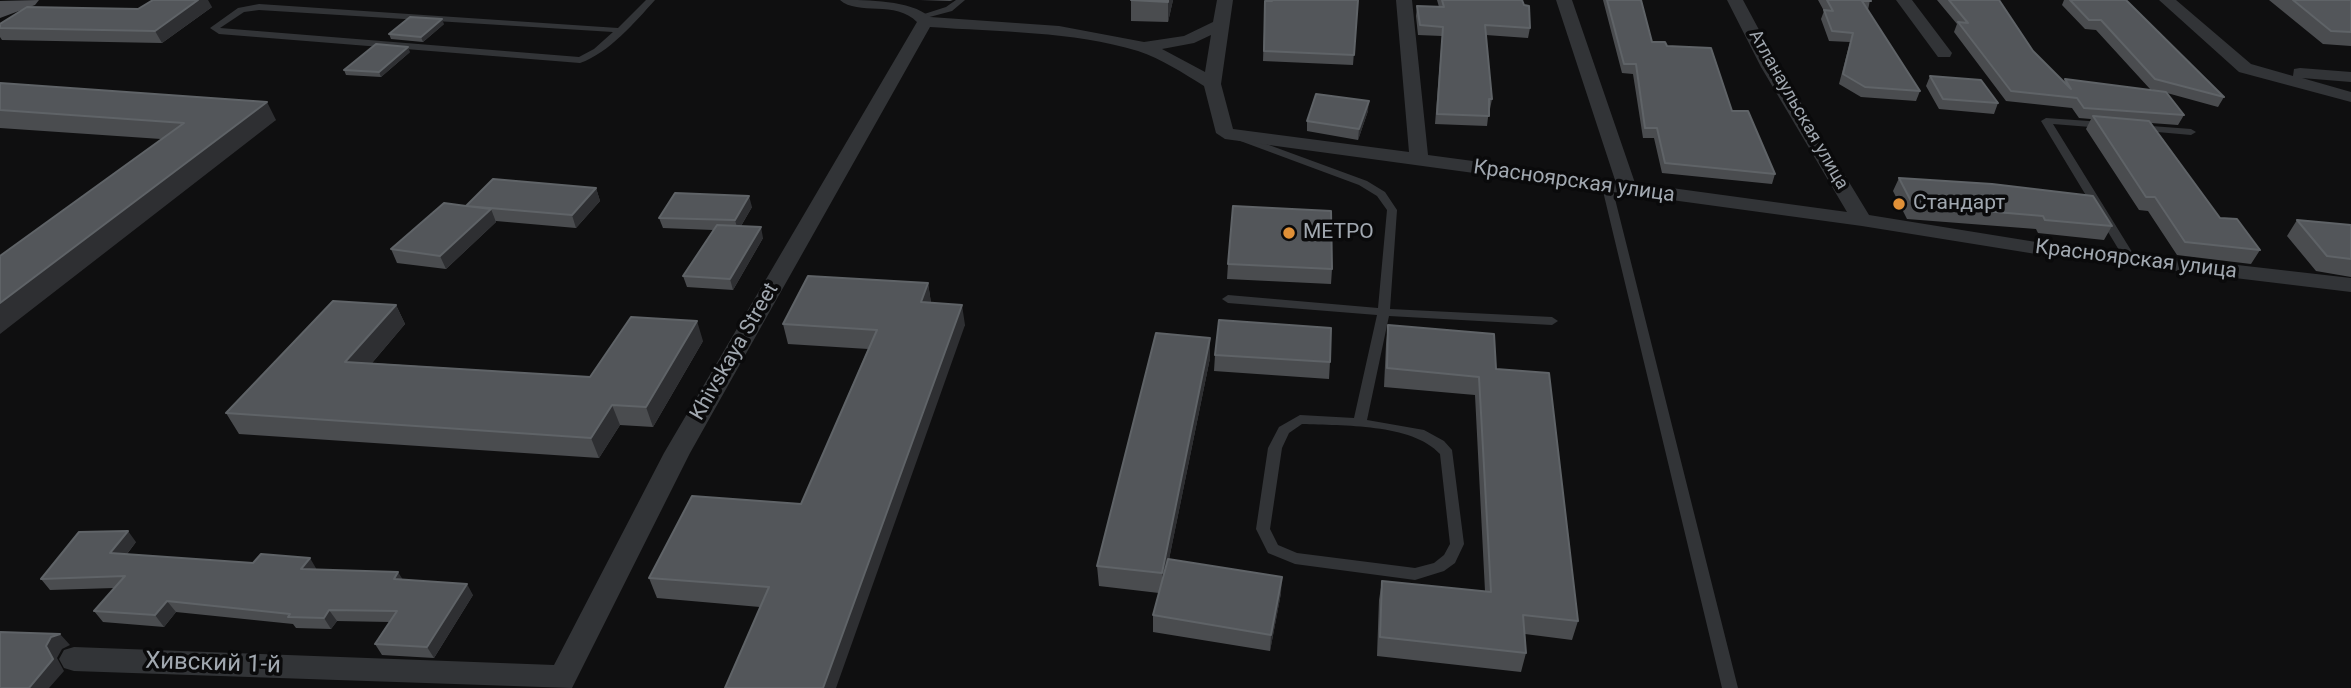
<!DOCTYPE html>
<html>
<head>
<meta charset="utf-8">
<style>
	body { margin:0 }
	canvas { display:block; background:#0f0f10 }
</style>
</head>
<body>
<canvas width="2351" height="688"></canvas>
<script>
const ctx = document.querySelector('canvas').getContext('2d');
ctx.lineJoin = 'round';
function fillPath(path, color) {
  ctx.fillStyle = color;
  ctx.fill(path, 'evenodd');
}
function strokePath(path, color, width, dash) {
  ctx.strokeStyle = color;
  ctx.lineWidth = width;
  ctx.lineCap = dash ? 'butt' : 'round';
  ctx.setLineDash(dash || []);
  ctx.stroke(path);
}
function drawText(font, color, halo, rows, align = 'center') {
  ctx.font = font + ' Roboto,sans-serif';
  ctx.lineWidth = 7;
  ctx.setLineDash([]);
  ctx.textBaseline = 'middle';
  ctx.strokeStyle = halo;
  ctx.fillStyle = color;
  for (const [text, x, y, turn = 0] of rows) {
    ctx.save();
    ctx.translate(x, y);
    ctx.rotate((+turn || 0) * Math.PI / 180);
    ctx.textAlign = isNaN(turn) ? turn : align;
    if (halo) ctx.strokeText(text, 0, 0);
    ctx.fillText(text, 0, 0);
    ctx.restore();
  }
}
const lane = new Path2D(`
	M646 0H655C635 22 609 53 580 63L219 34 210 28 238 8 259 4 618 28ZM259 10 613 32 594 49 579 57 220 28 244 12Z
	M956 0H965L952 11 922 19 918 16 946 7Z
	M2046 118 2103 122 2108 125 2103 128 2053 124 2137 260 2135 262H2127L2125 260 2041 121Z
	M2138 125 2191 129 2196 132 2191 135 2135 130V126Z
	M1239 134 1367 181 1385 192 1397 210 1390 309 1552 317 1558 321 1552 325 1389 316 1367 420 1424 430 1444 441 1452 450 1464 544 1455 563 1444 571 1415 580 1295 564 1268 553 1256 529 1268 448 1279 427 1300 415 1354 418 1377 315 1228 303 1222 299 1228 295 1378 308 1387 210 1377 196 1359 185 1235 139 1234 137ZM1302 424C1342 426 1412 423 1440 454L1450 544 1444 555 1434 563 1415 568 1297 553 1278 545 1270 529 1282 448 1289 433Z
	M1607 184 1612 187 1738 688H1722L1602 187Z`);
const street = new Path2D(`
	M840 0C868 0 910 0 930 17L1059 26 1144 42 1184 36 1213 22 1217 0H1233L1221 84 1233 129 1409 152 1396 0H1412L1428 155 1615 180 1556 0H1572L1635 183 1847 212 1761 67 1727 0H1743L1779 67 1869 215 2036 242 2351 278V292L2036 254 1862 226 1225 139 1216 133 1204 86C1183 73 1162 59 1138 51 1072 31 999 32 930 27L690 453 572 688 74 671 64 668 59 659 64 650 74 647 554 665 664 453 917 22C896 0 858 16 840 0ZM1211 35 1205 72 1162 49 1194 43Z
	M1896 0H1912L1952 53 1950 57H1938Z
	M2159 0H2176L2251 64 2293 76 2294 69 2300 68 2351 72V82L2302 78 2351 92V102L2239 72Z`);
const primary = new Path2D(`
	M39 0 35 5 0 18V1Z`);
const wall = new Path2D(`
	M920 0H953L950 1Z
	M1131 0H1173L1168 22 1131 21Z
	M1358 0 1353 65 1263 61 1265 1Z
	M1437 0H1522L1530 28 1528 38 1486 35 1492 99 1490 109H1489L1487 126 1435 124 1442 36 1418 35 1416 16 1417 6 1439 7Z
	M1603 0H1641L1652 42 1667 46 1732 111 1775 174 1772 184 1662 173 1654 138H1643L1633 74 1622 73Z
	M1818 0H1870L1868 10 1920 91 1916 101 1861 97 1839 84 1850 42 1829 41 1821 19 1824 11Z
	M1937 0H1999L2033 51 2064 82 2065 79 2157 91 2150 89 2096 30 2085 29 2062 5 2064 0H2126L2224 97 2218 107 2167 93 2184 115 2178 125 2151 123 2220 218 2260 250 2251 264 2177 255 2148 211 2139 210 2086 129 2091 119 2079 118 2072 108 2006 101 1954 32 1957 24Z
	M2269 0H2351V46L2323 44Z
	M212 7 162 43 2 40 0 37V24L138 9Z
	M444 24 423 42 391 39 389 34Z
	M410 52 381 77 346 75 344 70Z
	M1930 76 1998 103 1994 114 1939 109 1926 86Z
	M0 83 276 120 161 139 0 128Z
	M1368 111 1358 140 1307 131V121Z
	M1899 178 2112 226 2104 240 2038 233 2036 229 1907 219 1893 191Z
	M596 188 600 201 576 228 496 221V222L446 269 397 263 391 249 466 206Z
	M752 207 741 226 763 238 733 290 687 287 683 276 713 230 663 228 659 218Z
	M2297 220 2351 225V277L2316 271 2287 236Z
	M1228 264 1332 269 1331 284 1227 279Z
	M928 283 931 303 965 325 760 607 657 598 649 578 801 504 868 349 788 344 783 324Z
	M396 305 405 324 372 363 590 377 703 341 653 427 620 425 599 458 239 434 226 413Z
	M1388 325 1496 369 1578 621 1572 640 1525 634 1526 653 1521 672 1377 656 1379 600 1382 581 1485 591 1475 395 1384 387 1386 344Z
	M1215 355 1330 362 1329 379 1214 371Z
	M1210 358 1169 559 1281 593 1270 651 1153 632V615L1159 593 1099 586 1097 566Z
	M136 542 127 554 317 570 402 580 473 595 434 658 382 655 375 644 390 622 337 621 331 629 296 628 293 624 176 612 164 627 103 622 94 611 114 588 50 590 41 579Z`);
const shadedWall = new Path2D(`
	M198 0H208L212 7 162 43 155 31Z
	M1168 0H1173L1168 22Z
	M442 19 444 24 423 42 421 37Z
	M408 47 410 52 381 77 379 72Z
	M1369 101 1368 111 1358 140 1359 129Z
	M267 102 276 120 0 334V303Z
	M596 188 600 201 576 228 572 215Z
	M749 196 752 207 738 231 735 220Z
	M491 209 496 222 446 269 440 256Z
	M761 227 763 238 733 290 730 279Z
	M928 283 931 303 921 302Z
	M396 305 405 324 356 382 345 362Z
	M962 305 965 325 836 688H823Z
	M697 321 703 341 653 427 646 407Z
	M1210 338V358L1162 594V573Z
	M612 405 620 425 599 458 591 438Z
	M128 531 136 542 119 564 110 553Z
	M310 558 317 570 301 569Z
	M398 572 405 583 394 579Z
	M1282 577 1281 593 1270 651 1271 635Z
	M467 584 473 595 434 658 427 647Z
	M167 601 176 612 164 627 155 615Z
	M329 610 337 621 331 629 324 618Z
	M60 634 70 645 62 649 57 658 64 671 49 688H29L46 646 51 637Z`);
const building = new Path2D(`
	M153 0H198L155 31 0 28V24L27 7 138 9Z
	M1131 0H1168V2Z
	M1272 0H1358L1354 55 1264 51 1265 1H1272Z
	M1442 0H1522L1524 5 1529 6 1530 28 1485 25 1492 99H1489V116L1437 114 1443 27 1420 25 1417 6 1444 7Z
	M1607 0H1641L1652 42H1665L1667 46 1711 48 1732 111H1748L1775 174 1665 163 1657 128H1645L1636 64H1624Z
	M1827 0H1870L1871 1H1862L1920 91 1865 87 1843 74 1853 33 1832 31 1824 10 1833 11Z
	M1949 0H1999L2033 51 2071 89 2065 79 2166 92 2184 115 2084 108 2077 98 2011 91 1958 22 1968 23Z
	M2070 0H2126L2224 97 2155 79 2101 20H2089Z
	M2293 0H2351V32L2331 31Z
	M410 17 442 19 421 37 389 34Z
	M376 44 408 47 379 72 344 70Z
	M1930 76 1981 80 1998 103 1943 99Z
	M0 83 267 102 0 303V256L184 123 0 110Z
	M1316 94 1369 101 1359 129 1307 121Z
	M2093 116 2149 121 2220 218 2237 219 2260 250 2185 242 2155 197H2146Z
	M1899 178 1992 184 2093 196 2112 226 2045 220 2043 216 1913 205Z
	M493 179 596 188 572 215 466 206 491 209 440 256 391 249 444 203 466 206Z
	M675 193 749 196 735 220 659 218Z
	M1233 206 1331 211 1332 269 1228 264Z
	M2297 220 2351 225V259L2327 256Z
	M717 225 761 227 730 279 683 276Z
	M808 276 928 283 921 302 962 305 823 688H725L769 587 649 578 692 496 801 504 877 330 783 324Z
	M333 301 396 305 345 362 590 377 631 317 697 321 646 407 612 405 591 438 226 413Z
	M1219 320 1331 328 1330 362 1215 355Z
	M1388 325 1494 334 1496 369 1549 373 1578 621 1523 615 1526 653 1380 637 1382 581 1491 592 1479 377 1387 368Z
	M1156 333 1210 338 1162 573 1097 566Z
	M128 531 110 553 253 563 261 554 310 558 301 569 398 572 394 579 467 584 427 647 375 644 397 611 329 610 324 618 288 617 290 614 167 601 155 615 94 611 125 576 41 579 79 532Z
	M1168 559 1282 577 1271 635 1153 615Z
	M0 632 60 634 51 637 46 646 53 659 29 688H0Z`);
const markers = [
	[1899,204,7,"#e09037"],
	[1289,233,7,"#e09037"]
];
const farStreetnames = [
	["Атланаульская улица",1798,110,60]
];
const streetNames = [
	["Красноярская улица",1574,182,8],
	["Красноярская улица",2136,260,7],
	["Khivskaya Street",735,352,-60]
];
const poiNames = [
	["Стандарт",1913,204],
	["МЕТРО",1303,233]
];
const nearStreetnames = [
	["Хивский 1-й",213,664,2]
];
fillPath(lane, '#323437');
fillPath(street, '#323437');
fillPath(primary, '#4d4f53');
fillPath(wall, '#4a4c4f');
fillPath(shadedWall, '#2e2f32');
fillPath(building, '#53565a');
strokePath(building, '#5f6367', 2);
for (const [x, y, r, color] of markers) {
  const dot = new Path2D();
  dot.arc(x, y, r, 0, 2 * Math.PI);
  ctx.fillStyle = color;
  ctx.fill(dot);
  strokePath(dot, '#0a0a0b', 2.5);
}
drawText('18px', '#a1a8b0', '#0a0a0b', farStreetnames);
drawText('21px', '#a1a8b0', '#0a0a0b', streetNames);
drawText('21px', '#a1a8b0', '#0a0a0b', poiNames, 'left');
drawText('24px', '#a1a8b0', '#0a0a0b', nearStreetnames);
</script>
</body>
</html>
